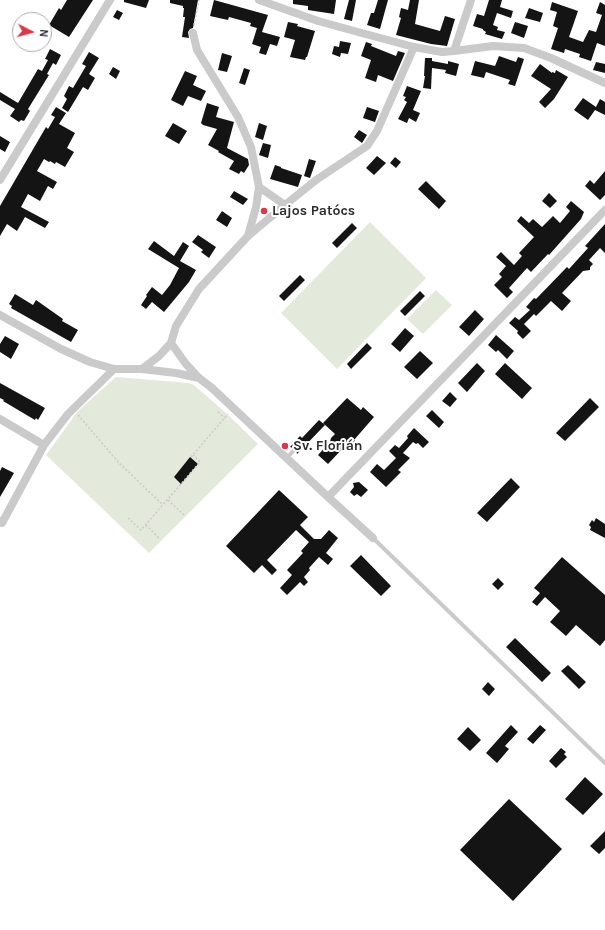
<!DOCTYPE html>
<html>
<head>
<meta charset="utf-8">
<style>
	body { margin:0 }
	#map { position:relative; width:605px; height:930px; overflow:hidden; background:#fff; font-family:Karla,sans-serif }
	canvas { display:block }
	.north { position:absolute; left:12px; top:12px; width:40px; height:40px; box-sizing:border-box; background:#fff; border:1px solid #ababab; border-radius:50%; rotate:96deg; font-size:11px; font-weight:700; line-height:16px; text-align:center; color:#2d2d2d }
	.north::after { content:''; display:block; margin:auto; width:14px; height:18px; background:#d73b4a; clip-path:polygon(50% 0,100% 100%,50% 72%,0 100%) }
</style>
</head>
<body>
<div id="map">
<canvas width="605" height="930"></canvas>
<div class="north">N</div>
</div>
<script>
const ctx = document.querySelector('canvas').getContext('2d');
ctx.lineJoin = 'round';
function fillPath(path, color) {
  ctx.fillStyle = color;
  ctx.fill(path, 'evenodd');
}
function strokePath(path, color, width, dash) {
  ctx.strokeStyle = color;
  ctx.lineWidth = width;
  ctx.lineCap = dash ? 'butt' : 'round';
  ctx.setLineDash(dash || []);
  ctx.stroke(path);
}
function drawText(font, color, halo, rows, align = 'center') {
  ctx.font = font + ' Karla,sans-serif';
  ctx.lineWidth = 4;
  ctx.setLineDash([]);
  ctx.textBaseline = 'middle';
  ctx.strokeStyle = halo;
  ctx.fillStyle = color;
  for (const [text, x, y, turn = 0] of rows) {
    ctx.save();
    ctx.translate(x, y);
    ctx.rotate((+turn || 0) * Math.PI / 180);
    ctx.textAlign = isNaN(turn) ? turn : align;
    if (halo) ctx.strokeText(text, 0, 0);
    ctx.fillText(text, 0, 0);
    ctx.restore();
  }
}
const green = new Path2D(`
	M370 222 426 278 337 369 281 313Z
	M436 290 452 305 423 334 407 319Z
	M116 377 189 383 194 385 226 413 258 444 149 553 46 455 78 411Z`);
const building = new Path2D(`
	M67 0H93L69 37 49 25 59 8 61 10Z
	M124 0H149L146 8 124 2Z
	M170 0H198L193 28 190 29 188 32 189 38 182 37 185 17H183L184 8H183V6L170 3Z
	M214 0 268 15 262 32 280 37 277 46 270 44 266 55 259 53 261 47 252 44 257 28 250 26 251 23 229 17 228 20 210 16Z
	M293 0H336L334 14 308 10V6L293 4Z
	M349 0H356L352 21 344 19Z
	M378 0H388L380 29 367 25 371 13H374Z
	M410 0H419L415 24 440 31 445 16 455 19 447 46 431 44 396 35 401 18 399 17 401 8 408 10Z
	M489 0H502L500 7 513 11 511 18 497 13 493 25 498 27 497 30 505 32 502 39 485 34 486 32 483 30V29L473 26 477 14 484 16Z
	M552 2 578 11 569 37 583 42 589 30 596 32 602 15 596 13 600 2 605 5V46L597 43 591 61 579 57 580 54 565 49 564 53 551 49 558 28 553 26 557 12 550 10Z
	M529 8 543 13 540 22 525 18Z
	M117 10 123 13 119 20 113 17Z
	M288 22 298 24 297 26 315 31 307 57H306L305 60 290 57 295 40 284 37Z
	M515 22 528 26 524 38 511 33Z
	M340 41 351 43 348 54 341 53 340 57 332 54 334 46 339 47Z
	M366 42 372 44 371 46 396 56 398 51 405 53 393 81 378 75 376 82 365 78 371 60 361 56Z
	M50 49 61 55 56 65 53 63 47 74 49 75 28 109 30 111 24 121 21 120 19 122 10 116 15 109 0 100V92L18 103 38 69 42 71 48 60 45 59Z
	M89 52 99 58 89 74 95 78 88 90 83 87 68 112 62 108 67 99 64 96 69 86 73 88 86 66 82 64Z
	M222 53 232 56 227 72 218 70Z
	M499 56 516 62 518 57 524 59 515 86 508 84 510 80 486 72 484 78 471 75 475 61 495 66Z
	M425 58H432V61L448 64V61L459 64 456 76 445 73 446 70 432 68 431 89 423 88 425 76H424Z
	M596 62 605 64V73L593 70Z
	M540 64 552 73V72L555 73 556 70 568 77 554 99 545 108 539 102 551 89 531 76Z
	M113 67 120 71 116 79 109 74Z
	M244 68 250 70 245 85 239 83Z
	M185 71 197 76 193 85 206 91 201 101 188 96 183 106 171 100Z
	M407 86 421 91 413 110 420 113 416 122 409 118 407 123 398 119 407 102 404 100 406 97 403 96Z
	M583 98 596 107 600 99 605 102V115L595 110 588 120 574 110Z
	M207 103 219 107 216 117 234 122 227 148 248 159 249 165 244 173 241 171 239 174 229 169 234 161 218 152 219 151 208 145 217 129 203 125 201 123Z
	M56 107 66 113 59 124 75 133 67 148 74 152 65 167 56 162 55 164 50 161 49 162 44 159 37 171 57 182 53 189 48 186 40 201 28 194 21 207 49 222 45 228 25 217 17 231 7 224 0 236V206L46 127 48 129 55 117 51 115Z
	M367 107 379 111 375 122 363 118Z
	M173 123 187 131 179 144 165 136Z
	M259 123 267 126 263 140 255 137Z
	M359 130 367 135 362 143 354 137Z
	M0 136 10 142 5 152 0 149Z
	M263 143 271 145 268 158 259 155Z
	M377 156 386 163 374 175 366 168Z
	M395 157 401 162 396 168 390 163Z
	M309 159 316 161 310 178 304 176Z
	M275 165 281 167V168L302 175 298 187 270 179Z
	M605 171V195L600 200 585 186 590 180 594 184Z
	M426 181 446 201 439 209 418 189Z
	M234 191 248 199 243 205 230 197Z
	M549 193 557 201 550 208 542 201Z
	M571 201 584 212 581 219 549 255 548 254 531 272 527 268 509 288 513 292 507 298 494 285 502 277 499 274 506 266 496 257 501 252 514 265 522 256 519 253 534 237 517 221 521 216 529 223 533 219 542 227 553 216 560 223 570 211 566 207Z
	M222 211 232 218 227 227 216 220Z
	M352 223 357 228 337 248 332 243Z
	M605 224V253L600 248 589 260 593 264 590 267V270L583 271 562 293 571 301 562 311 551 301 536 316 534 314 524 324 531 331 523 339 517 333 518 331 509 323 515 317 519 320 530 310 526 307 534 298 536 299 567 267 569 269 588 248 585 246Z
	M198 235 216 247 209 258 201 252 203 250 192 242Z
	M154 241 174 256 183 242 189 246 180 261 196 270 189 282 164 312 152 302 146 309 141 305 147 296 146 295 152 287 162 295 170 285 179 268 148 249Z
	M300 275 305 280 284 301 279 296Z
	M420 291 425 296 405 316 400 311Z
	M15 294 33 305 36 300 63 319 62 321 78 330 71 342 11 308 12 306 9 304Z
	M475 310 484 319 469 336 459 327Z
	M405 328 414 336 400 352 391 344Z
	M496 335 514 351 507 359 498 350 496 352 488 345Z
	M5 336 19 344 11 359 0 352V344Z
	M367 343 372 348 351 369 347 364Z
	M420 351 433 363 417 379 404 367Z
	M477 363 485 371 467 392 458 383Z
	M505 363 532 388 522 399 495 374Z
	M0 383 45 408 38 420 36 418 35 420 3 401 4 400 0 398Z
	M450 392 457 399 450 407 442 401Z
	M347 398 361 410 363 407 374 417 354 440 356 442 349 449 345 446 328 464 318 455 330 442 331 438 335 434 323 423Z
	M590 398 599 407 565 441 556 433Z
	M432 410 444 422 439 428 426 416Z
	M319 420 325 425 297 454 296 449 290 447 300 436 302 438Z
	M414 428 429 442 423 448 418 443 416 444 413 442 403 453 410 458 398 470 401 472 386 487 370 472 377 464 384 470 396 458 389 451 395 445 399 448 408 438 407 436Z
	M190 457 198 464 181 484 174 477Z
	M2 467 14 473 0 497V471Z
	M511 478 520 487 487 522 477 513Z
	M359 482 368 490 361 497 357 494 354 496 350 492 354 487 353 483Z
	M279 490 308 517 300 525 314 539H321L329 530 338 538 326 553 333 559 328 565 319 557 309 568 310 570 304 577 308 582 304 586 300 582 287 595 280 588 292 575 287 570 303 553 301 551 309 542 296 530 267 560 277 570 272 575 262 565 254 573 226 546Z
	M596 518 605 524V538L590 530 591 527 589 525 592 520 594 522Z
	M361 555 391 586 381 596 350 566Z
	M562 557 605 595V640L600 646 576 625 566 636 550 622 560 611 545 597 537 606 532 602 540 593 534 588Z
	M498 578 504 584 498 590 492 584Z
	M515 638 551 673 542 682 506 647Z
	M568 665 586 682 579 689 561 671Z
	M488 682 495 689 489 696 482 689Z
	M511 725 518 732 505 746 509 749 497 763 486 753Z
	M540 725 546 730 533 744 527 739Z
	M468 727 481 740 470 751 457 739Z
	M561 748 566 752 564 754 567 757 556 768 549 761Z
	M585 777 603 794 583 815 565 799Z
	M509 799 562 849 513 901 460 850Z
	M605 831V848L599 854 590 846Z`);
const path = new Path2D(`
	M194 25 199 0
	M218 412 225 418
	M78 415 119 463 163 505
	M191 457 228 414
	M168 500 184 515
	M128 518 141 530 200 462 193 455
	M146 525 160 539`);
const lane = new Path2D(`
	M287 458 293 451
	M373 538 605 763`);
const street = new Path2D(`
	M259 0 318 21 358 32 414 47 442 52 454 51 493 46 524 48 551 58 605 83
	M193 33 197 50 238 117 251 147 259 187 256 207 248 236
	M454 51 471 0
	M0 180 110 0
	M259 187 285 205
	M0 315 61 349 90 362 114 369H142L176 373 199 378 212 388 328 497 373 538
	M171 343 186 364 199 378
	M142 369 159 356 171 343 176 326 199 289 248 236 285 205 316 180 367 146 377 131 414 47
	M0 419 44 445
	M328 497 605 210
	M0 521 2 523 44 445 68 414 114 369`);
const markers = [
	[264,211,4,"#d73b4a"],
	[285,446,4,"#d73b4a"]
];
const poiNames = [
	["Lajos Patócs",272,211],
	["Sv. Florián",293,446]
];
fillPath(green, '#e3e9db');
fillPath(building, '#141414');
strokePath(path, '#cacaca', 1.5, [2, 2]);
strokePath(lane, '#cacaca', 4);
strokePath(street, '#cacaca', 8);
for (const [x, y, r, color] of markers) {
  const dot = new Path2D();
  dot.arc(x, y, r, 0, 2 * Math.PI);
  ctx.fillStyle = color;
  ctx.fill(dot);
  strokePath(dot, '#fff', 1.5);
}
drawText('bold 14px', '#2d2d2d', '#fff', poiNames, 'left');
</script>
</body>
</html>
